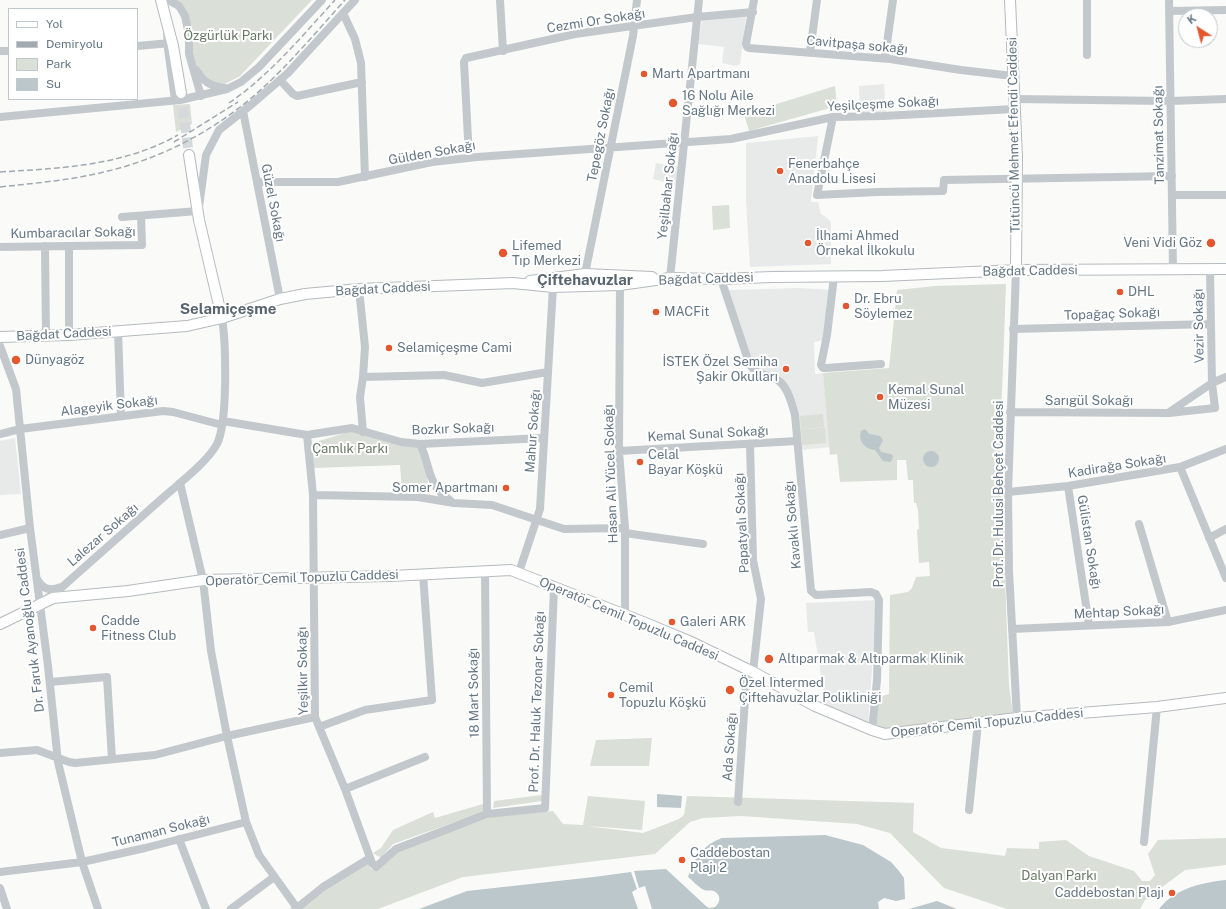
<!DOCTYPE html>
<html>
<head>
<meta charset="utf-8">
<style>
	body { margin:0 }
	#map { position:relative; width:1226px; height:909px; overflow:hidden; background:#fafaf8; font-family:"Public Sans",sans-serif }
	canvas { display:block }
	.legend { position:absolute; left:8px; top:8px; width:130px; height:92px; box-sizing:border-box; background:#fff; border:1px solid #c1c8cd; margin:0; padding:5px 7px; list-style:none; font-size:12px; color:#657683 }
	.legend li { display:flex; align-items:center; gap:8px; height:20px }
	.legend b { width:20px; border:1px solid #c1c8cd }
	.north { position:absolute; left:1178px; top:8px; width:40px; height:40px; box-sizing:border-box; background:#fff; border:1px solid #c1c8cd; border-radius:50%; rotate:324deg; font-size:11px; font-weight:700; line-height:16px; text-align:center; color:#657683 }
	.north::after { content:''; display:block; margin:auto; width:14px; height:18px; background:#e4572e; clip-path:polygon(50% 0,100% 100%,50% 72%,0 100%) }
</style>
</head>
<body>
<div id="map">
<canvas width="1226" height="909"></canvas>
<ul class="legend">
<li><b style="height:5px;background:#fff"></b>Yol</li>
<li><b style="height:5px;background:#a2aab0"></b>Demiryolu</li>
<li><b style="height:11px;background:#dadfd7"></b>Park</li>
<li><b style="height:11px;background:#bbc7cb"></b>Su</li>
</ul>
<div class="north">K</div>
</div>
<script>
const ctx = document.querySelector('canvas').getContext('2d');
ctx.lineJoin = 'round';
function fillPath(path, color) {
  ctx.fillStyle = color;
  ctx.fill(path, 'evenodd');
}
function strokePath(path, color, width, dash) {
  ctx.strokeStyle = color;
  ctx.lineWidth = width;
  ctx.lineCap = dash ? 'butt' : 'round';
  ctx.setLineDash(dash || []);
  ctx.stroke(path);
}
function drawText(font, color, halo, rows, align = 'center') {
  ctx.font = font + ' "Public Sans",sans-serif';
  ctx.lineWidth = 4;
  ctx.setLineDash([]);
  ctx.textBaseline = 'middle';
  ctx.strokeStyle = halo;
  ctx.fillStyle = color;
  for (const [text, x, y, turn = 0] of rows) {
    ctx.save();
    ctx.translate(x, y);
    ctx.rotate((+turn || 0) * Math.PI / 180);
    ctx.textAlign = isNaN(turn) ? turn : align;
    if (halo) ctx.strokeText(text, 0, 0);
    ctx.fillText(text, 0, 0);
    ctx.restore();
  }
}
const built = new Path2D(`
	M746 16 740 64 736 66 722 63 724 47 698 44 702 20Z
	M884 84 886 113 860 115 859 86Z
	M818 136 811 202H818L821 214 826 217 831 222V264L750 267 746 200V143Z
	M656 163 679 167 675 185 653 179Z
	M799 288 835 290 829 339 814 342 815 374 823 373 830 447 801 450 797 410 779 376 753 366 727 290Z
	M15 438 21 494 0 495V441Z
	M877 600 868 724 826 705 814 632H808L806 603Z`);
const green = new Path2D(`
	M170 0H312L240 76 223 85H215L197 67 190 49 189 19Z
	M835 86 837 106 749 131 744 114Z
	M190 104 192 124 176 132 173 105Z
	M729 205 730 228 713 230 712 206Z
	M1006 284 1000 446 1009 685 1013 714 882 729 875 726 879 697 889 694 890 595 908 592 912 588 916 577 930 576 929 562 919 563 917 530 919 529 918 510 916 503H914L913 480H908L906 460H897V480L840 482 837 454 830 455 823 373 889 368 897 290 935 286Z
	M823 414 824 427 801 429 800 416Z
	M825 428 826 443 802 445 801 429Z
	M352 431 418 445 425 460 429 493 402 492 400 465 314 468 312 443Z
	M652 738 649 766H590L596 740Z
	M542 795V801L493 808 494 801Z
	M588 796 645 801 642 830 586 826 643 833 679 819 684 815 687 796 914 803 913 832 941 848 1005 856 1007 848 1039 849V842L1066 840 1089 856 1134 871 1142 881H1150L1155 875 1148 854 1158 840 1226 838V865L1185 870 1145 900 1140 909H1007L944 888 890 833 857 824 741 816 703 818 690 822 655 854 463 877 378 909H289L312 891 366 857 371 869 375 870 395 852 491 817 553 811 563 824 583 825Z
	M483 804V812L393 844 381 858 373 853 381 848 393 830 433 812 435 818Z`);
const water = new Path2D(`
	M865 429 869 434 880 436 883 440 879 448 881 452 891 454 893 456 892 460 890 462 883 461 875 450C865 449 858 441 861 431Z
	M923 459a8 8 0 1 1 16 0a8 8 0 1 1-16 0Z
	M657 794 682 796 681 808 657 807Z
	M825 835 863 845 891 862 899 871 904 878 905 899 896 901 884 898 878 902 879 909H652L645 886 639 888 634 871 666 869 706 906 709 908 715 907C720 903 722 895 714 891 711 890 707 891 704 890 698 887 693 881 688 877 693 859 704 844 722 838Z
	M631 872 637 889 632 892 638 909H419L467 891 594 877Z
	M1226 880V909H1159C1162 905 1166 901 1170 898 1186 886 1207 882 1226 880Z
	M937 901 957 909H909Z`);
const majorTunnel = new Path2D(`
	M181 93 189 155`);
const minor = new Path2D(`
	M168 0 179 6 185 16 189 35V54L201 96
	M500 0 503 51
	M754 0 746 44 747 47 749 48 890 59 961 70 1013 76
	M1087 0V55
	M1169 0 1173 270
	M1169 11 1226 10
	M343 13 355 39 361 63 365 177
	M167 34 168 49 175 100
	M137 46 171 43
	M0 51H9
	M810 52 817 0
	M885 58 893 0
	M196 70C205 83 210 86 225 88
	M280 80 293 94 297 96 362 82
	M1014 99 1170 101 1226 99
	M243 111 280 299
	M0 117 180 100 227 89 241 82 259 67 322 0
	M833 117 817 195 877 192 943 191 944 180 1172 176
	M469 158 464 62 466 58 575 34 697 17 753 12
	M257 182H338L432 162 477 157 731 139 833 117 883 116 1014 109
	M1172 195H1226
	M199 207 206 155 219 130 252 104 288 73 355 0
	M122 217 198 211
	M45 246 46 336
	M0 247 142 245 141 216
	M1016 270 1008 492 1009 571 1017 718
	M585 274 633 36 637 0
	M834 277 827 335 821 365 823 368H826L881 364
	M670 278 699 0
	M721 279 749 363C757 378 768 372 779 381 788 388 792 404 795 415L811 591 816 595 871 592 876 594 879 600 877 680 872 730
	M620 285 619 451 625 528V615
	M359 289 365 347 363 377 360 397 363 432
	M1013 329 1211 324
	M118 331 121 416
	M69 335V246
	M0 346 16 389 30 528 48 666 58 762 82 862 98 909
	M363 377 444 375 482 383 548 372
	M1010 412 1168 413 1212 383 1226 377
	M1169 413 1215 408 1212 383 1210 270
	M223 421 307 435 352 428 401 442 420 444 544 438
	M0 434 20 429 163 411 173 412 222 425
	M307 435 313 495 315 717 345 789 372 863 376 867 396 849 487 814 545 808 554 588
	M420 444C428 459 428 480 441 493 444 496 449 499 453 503
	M750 444 753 560 761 599 753 672
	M619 451 797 441
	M1180 467 1226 578
	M180 483 203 580 211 651 227 736 246 822 259 855 297 908 323 887 370 858
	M1068 486 1089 625
	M1008 492 1068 486 1180 467 1226 449
	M313 495 418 497 454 503 492 505 564 529 625 528
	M1139 524 1168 622
	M625 533 703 544
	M0 535 30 528
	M1209 538 1226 529
	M485 571 487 814
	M519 572 540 509 553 287
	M37 579C43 590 50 591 61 587
	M46 599 61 588C96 557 131 526 166 495 181 482 208 461 217 444 228 422 226 343 222 318
	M1012 629 1168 622 1226 610
	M50 682 107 677 112 759
	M319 727 365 710 432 700 423 574
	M0 753 37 750 69 762 75 763 155 755 227 736 315 717
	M345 789 425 757
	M738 802 747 670
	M969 810 978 723
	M179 839 206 909
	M1144 842 1157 707
	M0 872 82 862 145 848 246 822
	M0 888 7 909
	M231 909 274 877`);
const major = new Path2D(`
	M161 0 173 46 181 93
	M1010 0 1017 157 1016 270
	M189 155 199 220 222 318
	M530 281 585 274 652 277
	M0 337 69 335 187 326 222 318 280 299 305 294 359 289 513 283 553 287 620 285 670 278 721 279 772 277 882 276 1016 270 1226 269
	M0 624 53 598 128 591 203 580 391 576 511 570 643 622 689 641 753 672 815 706 872 730 885 734 1017 718 1157 707 1226 698`);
const rail = new Path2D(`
	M229 103C270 75 302 36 335 0
	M174 142 238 102
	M0 172C62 168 123 166 178 135
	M0 187C36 183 73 180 108 171 162 158 213 131 255 95 288 66 316 32 345 0`);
const markers = [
	[644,74,4,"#e4572e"],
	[673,103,5,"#e4572e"],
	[780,171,4,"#e4572e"],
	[808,243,4,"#e4572e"],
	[1211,243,5,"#e4572e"],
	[503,253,5,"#e4572e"],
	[1120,292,4,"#e4572e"],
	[846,306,4,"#e4572e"],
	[656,312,4,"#e4572e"],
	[389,348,4,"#e4572e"],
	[16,360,5,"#e4572e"],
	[786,369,4,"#e4572e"],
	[880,397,4,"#e4572e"],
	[640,462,4,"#e4572e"],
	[506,488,4,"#e4572e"],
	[672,622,4,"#e4572e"],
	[93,628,4,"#e4572e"],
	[769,659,5,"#e4572e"],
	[730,690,5,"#e4572e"],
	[611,695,4,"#e4572e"],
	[682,860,4,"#e4572e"],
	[1172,893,4,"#e4572e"]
];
const streetNames = [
	["Cezmi Or Sokağı",596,21,-9],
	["Cavitpaşa sokağı",857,45,5],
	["Yeşilçeşme Sokağı",883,104,-3],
	["Tepegöz Sokağı",601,135,-79],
	["Tütüncü Mehmet Efendi Caddesi",1014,135,-91],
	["Tanzimat Sokağı",1159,135,-91],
	["Gülden Sokağı",432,153,-10],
	["Yeşilbahar Sokağı",668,186,-84],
	["Güzel Sokağı",273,203,79],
	["Kumbaracılar Sokağı",73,233,-1],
	["Bağdat Caddesi",1030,271,-1],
	["Bağdat Caddesi",706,279,-2],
	["Bağdat Caddesi",383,289,-3],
	["Topağaç Sokağı",1112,314,-2],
	["Vezir Sokağı",1199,326,-91],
	["Bağdat Caddesi",64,334,-3],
	["Sarıgül Sokağı",1089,401],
	["Alageyik Sokağı",109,406,-7],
	["Bozkır Sokağı",453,429,-2],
	["Mahur Sokağı",533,431,-86],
	["Kemal Sunal Sokağı",708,434,-3],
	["Kadirağa Sokağı",1117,466,-9],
	["Hasan Ali Yücel Sokağı",611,474,-92],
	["Prof. Dr. Hulusi Behçet Caddesi",999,494,-90],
	["Papatyalı Sokağı",742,523,-93],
	["Kavaklı Sokağı",793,525,-95],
	["Lalezar Sokağı",103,535,-41],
	["Gülistan Sokağı",1089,542,81],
	["Operatör Cemil Topuzlu Caddesi",302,578,-2],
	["Mehtap Sokağı",1119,612,-3],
	["Operatör Cemil Topuzlu Caddesi",629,619,23],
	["Dr. Faruk Ayanoğlu Caddesi",30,630,-97],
	["Yeşilkır Sokağı",303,671,-91],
	["18 Mart Sokağı",474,693,-91],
	["Prof. Dr. Haluk Tezonar Sokağı",537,702,-88],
	["Operatör Cemil Topuzlu Caddesi",987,723,-6],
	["Ada Sokağı",730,747,-86],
	["Tunaman Sokağı",161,831,-14]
];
const parkNames = [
	["Özgürlük Parkı",228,36],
	["Çamlık Parkı",350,449],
	["Dalyan Parkı",1059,876]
];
const poiNames = [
	["Martı Apartmanı",652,74],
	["16 Nolu Aile",682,96],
	["Sağlığı Merkezi",682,111],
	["Fenerbahçe",788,164],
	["Anadolu Lisesi",788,179],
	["İlhami Ahmed",816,236],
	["Örnekal İlkokulu",816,251],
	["Veni Vidi Göz",1202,243,"right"],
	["Lifemed",512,246],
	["Tıp Merkezi",512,261],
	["DHL",1128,292],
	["Dr. Ebru",854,299],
	["Söylemez",854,314],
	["MACFit",664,312],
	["Selamiçeşme Cami",397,348],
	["Dünyagöz",25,360],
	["İSTEK Özel Semiha",778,362,"right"],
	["Şakir Okulları",778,377,"right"],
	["Kemal Sunal",888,390],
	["Müzesi",888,405],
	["Celal",648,455],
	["Bayar Köşkü",648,470],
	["Somer Apartmanı",498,488,"right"],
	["Cadde",101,621],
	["Fitness Club",101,636],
	["Galeri ARK",680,622],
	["Altıparmak & Altıparmak Klinik",778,659],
	["Özel Intermed",739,683],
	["Çiftehavuzlar Polikliniği",739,698],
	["Cemil",619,688],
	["Topuzlu Köşkü",619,703],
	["Caddebostan",690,853],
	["Plajı 2",690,868],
	["Caddebostan Plajı",1164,893,"right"]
];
const quarterNames = [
	["Çiftehavuzlar",585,280],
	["Selamiçeşme",228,309]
];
fillPath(built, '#e8e9e9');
fillPath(green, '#dadfd7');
fillPath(water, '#bbc7cb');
strokePath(majorTunnel, '#d5d9db', 10, [10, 5]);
strokePath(major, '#b5babe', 12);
strokePath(minor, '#c3c8cc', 8);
strokePath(major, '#fff', 10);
strokePath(rail, '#a2aab0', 1.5, [6, 3]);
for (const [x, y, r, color] of markers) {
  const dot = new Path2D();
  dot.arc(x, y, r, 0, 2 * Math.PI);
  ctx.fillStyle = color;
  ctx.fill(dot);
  strokePath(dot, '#fff', 1.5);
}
drawText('13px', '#657683', '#fff', streetNames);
drawText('13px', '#687a64', '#fff', parkNames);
drawText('13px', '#657683', '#fff', poiNames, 'left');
drawText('bold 15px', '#57646e', '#fff', quarterNames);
</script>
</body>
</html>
